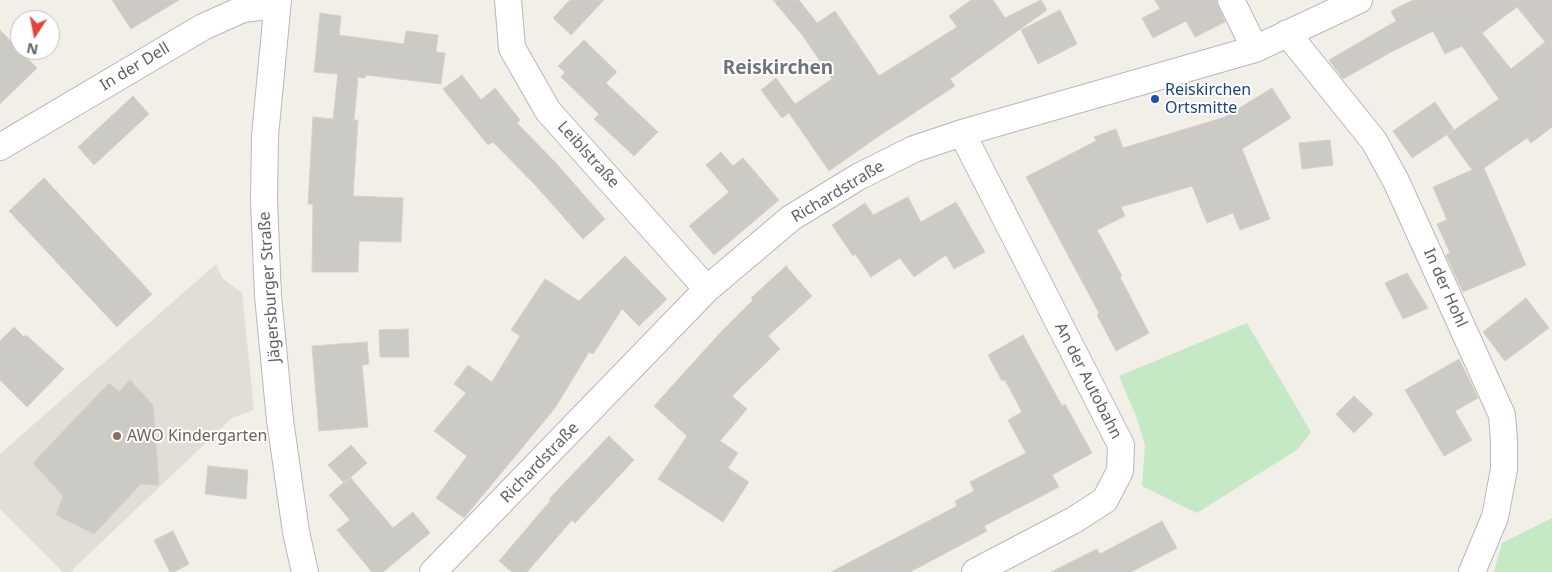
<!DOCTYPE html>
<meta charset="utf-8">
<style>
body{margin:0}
#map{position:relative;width:1552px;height:572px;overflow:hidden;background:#f1efe8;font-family:"Noto Sans",sans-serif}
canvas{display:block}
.north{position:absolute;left:10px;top:10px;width:50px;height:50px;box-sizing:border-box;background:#fff;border:1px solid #bfc1c3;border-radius:50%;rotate:191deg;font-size:14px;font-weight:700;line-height:20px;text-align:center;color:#5f6368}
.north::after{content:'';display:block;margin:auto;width:18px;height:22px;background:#ea4335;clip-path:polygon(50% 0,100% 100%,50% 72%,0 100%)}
</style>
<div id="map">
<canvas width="1552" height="572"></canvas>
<div class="north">N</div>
</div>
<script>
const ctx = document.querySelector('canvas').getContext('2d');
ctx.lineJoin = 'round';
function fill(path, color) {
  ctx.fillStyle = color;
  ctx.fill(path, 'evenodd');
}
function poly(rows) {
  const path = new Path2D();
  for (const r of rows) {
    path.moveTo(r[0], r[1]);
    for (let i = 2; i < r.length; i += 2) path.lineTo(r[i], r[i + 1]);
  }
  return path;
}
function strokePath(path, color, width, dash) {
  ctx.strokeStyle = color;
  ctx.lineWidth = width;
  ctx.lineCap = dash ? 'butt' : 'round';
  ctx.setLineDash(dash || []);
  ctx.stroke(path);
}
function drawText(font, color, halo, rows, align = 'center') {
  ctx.font = font + ' "Noto Sans",sans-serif';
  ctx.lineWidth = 4;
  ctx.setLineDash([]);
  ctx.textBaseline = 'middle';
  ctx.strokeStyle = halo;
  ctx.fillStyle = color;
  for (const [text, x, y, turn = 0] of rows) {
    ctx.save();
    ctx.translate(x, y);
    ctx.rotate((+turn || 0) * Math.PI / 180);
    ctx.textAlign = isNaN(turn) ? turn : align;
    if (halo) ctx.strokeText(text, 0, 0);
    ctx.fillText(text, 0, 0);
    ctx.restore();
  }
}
const education = poly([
 [216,264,222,278,242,293,254,410,232,418,70,572,63,572,0,509,0,454]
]);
const green = poly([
 [1247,323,1311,432,1298,449,1197,513,1142,486,1145,445,1136,416,1119,376],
 [1552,518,1552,572,1494,572,1502,543]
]);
const building = poly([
 [112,0,179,0,131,29,112,0],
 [570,0,604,0,571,35,553,18,570,0],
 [773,0,799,0,817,23,835,11,879,76,957,27,949,16,971,0,993,0,1005,18,1041,0,1047,10,950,79,955,86,879,136,829,171,789,113,782,118,761,90,776,78,795,104,832,79,803,36,773,0],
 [1155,0,1216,0,1225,22,1195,37,1186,21,1153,38,1142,18,1160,9,1155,0],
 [1413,0,1552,0,1552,127,1531,143,1527,138,1484,168,1526,265,1463,292,1446,255,1450,253,1437,224,1447,220,1433,187,1472,170,1447,135,1499,99,1462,46,1445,54,1433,31,1393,51,1343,79,1329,60,1396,21,1391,11,1413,0],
 [1517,7,1545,42,1511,69,1482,33,1517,7],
 [1060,10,1077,44,1038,64,1021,30,1060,10],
 [320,13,341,16,339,35,404,44,406,31,438,35,436,52,445,53,441,84,366,75,365,78,358,77,354,120,358,120,353,196,403,198,401,242,359,241,358,272,312,272,313,204,308,204,313,117,333,119,338,74,314,72,320,13],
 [0,30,37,68,0,104,0,30],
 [584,40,617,72,606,83,658,132,634,156,594,119,599,114,561,77,565,72,558,66,584,40],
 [462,75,481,100,495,88,520,120,517,123,555,162,605,219,583,239,537,187,493,142,488,145,443,89,462,75],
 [1272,88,1291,118,1242,149,1270,219,1240,230,1233,213,1207,223,1192,186,1121,207,1125,216,1097,230,1122,276,1120,277,1149,333,1116,351,1097,315,1099,313,1026,177,1096,141,1094,137,1116,129,1123,148,1225,117,1272,88],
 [133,96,149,114,94,165,78,147,133,96],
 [1435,102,1454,130,1412,158,1393,131,1435,102],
 [1330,140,1333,165,1302,169,1299,143,1330,140],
 [721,152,733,166,743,158,779,200,714,255,689,226,729,192,706,165,721,152],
 [44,178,152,294,117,327,9,211,44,178],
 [908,197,921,222,956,202,985,252,954,269,946,255,914,277,900,258,871,277,855,254,853,256,832,225,865,203,873,215,908,197],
 [625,256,667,299,639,326,622,309,593,354,589,352,555,408,464,518,436,498,467,456,434,431,466,393,454,384,468,365,492,382,520,336,511,330,545,279,579,301,625,256],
 [786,266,812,296,768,336,780,349,732,396,747,409,720,441,738,453,728,468,749,482,723,522,658,479,687,436,654,406,721,332,753,300,751,298,786,266],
 [1407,273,1428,308,1403,319,1385,283,1407,273],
 [1526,298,1549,328,1505,361,1483,332,1526,298],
 [14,327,24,337,26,335,64,369,27,407,0,380,0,341,14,327],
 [408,329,409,357,380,357,379,330,408,329],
 [1023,335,1062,406,1065,404,1092,453,1052,475,1059,487,984,526,987,531,910,572,831,572,957,506,955,501,974,491,970,482,1026,453,1008,420,1022,412,1005,380,1002,381,988,355,1023,335],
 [367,342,369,364,362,365,368,427,319,431,312,346,367,342],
 [1459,359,1478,398,1455,411,1472,440,1444,456,1405,390,1459,359],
 [130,380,153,405,159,485,141,484,94,534,56,515,63,496,33,463,109,383,119,392,130,380],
 [1354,396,1373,414,1354,433,1336,414,1354,396],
 [609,436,634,460,575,523,572,520,527,572,512,572,499,561,551,500,549,499,609,436],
 [351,445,367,463,344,483,328,465,351,445],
 [208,466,248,470,246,499,205,494,208,466],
 [350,477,393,528,413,512,430,533,383,572,372,572,337,530,350,520,329,495,350,477],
 [1162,521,1177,548,1131,572,1051,572,1097,549,1100,554,1162,521],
 [173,531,189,564,174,572,170,572,154,540,173,531]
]);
const minor = poly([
 [278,0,265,136,264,201,268,296,280,420,296,532,305,572],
 [508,0,512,48,548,111,707,289],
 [1231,0,1255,49],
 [1287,33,1374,141,1396,181,1502,415,1504,440,1504,469,1495,517,1472,572],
 [962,133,1121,445,1120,471,1105,500,1074,520,975,572],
 [0,147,203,27,243,9,277,5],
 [433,572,707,289,791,218,858,177,914,149,962,133,1255,49,1359,0]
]);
const markers = [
 [1155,99,5,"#1a4fb4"],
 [117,436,5,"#8d6e63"]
];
const streetNames = [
 ["In der Dell",135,67,-31],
 ["Leiblstraße",588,155,48],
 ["Richardstraße",838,192,-31],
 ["Jägersburger Straße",270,287,-94],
 ["In der Hohl",1445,288,66],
 ["An der Autobahn",1088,381,63],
 ["Richardstraße",540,463,-46]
];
const transitNames = [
 ["Reiskirchen",1165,90],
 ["Ortsmitte",1165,108]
];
const educationNames = [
 ["AWO Kindergarten",127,436]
];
const quarterNames = [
 ["Reiskirchen",778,69]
];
fill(education, '#e1ded6');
fill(green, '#c5e8c5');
fill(building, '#cccac5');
strokePath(building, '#d6d1c6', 1);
strokePath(minor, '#b5b8bc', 28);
strokePath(minor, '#fff', 26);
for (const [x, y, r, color] of markers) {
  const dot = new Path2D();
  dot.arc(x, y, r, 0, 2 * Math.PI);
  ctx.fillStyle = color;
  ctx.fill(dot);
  strokePath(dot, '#fff', 2);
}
drawText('16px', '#5f6368', '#fff', streetNames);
drawText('16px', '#164399', '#fff', transitNames, 'left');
drawText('16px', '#785e54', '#fff', educationNames, 'left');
drawText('bold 19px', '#70757a', '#fff', quarterNames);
</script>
